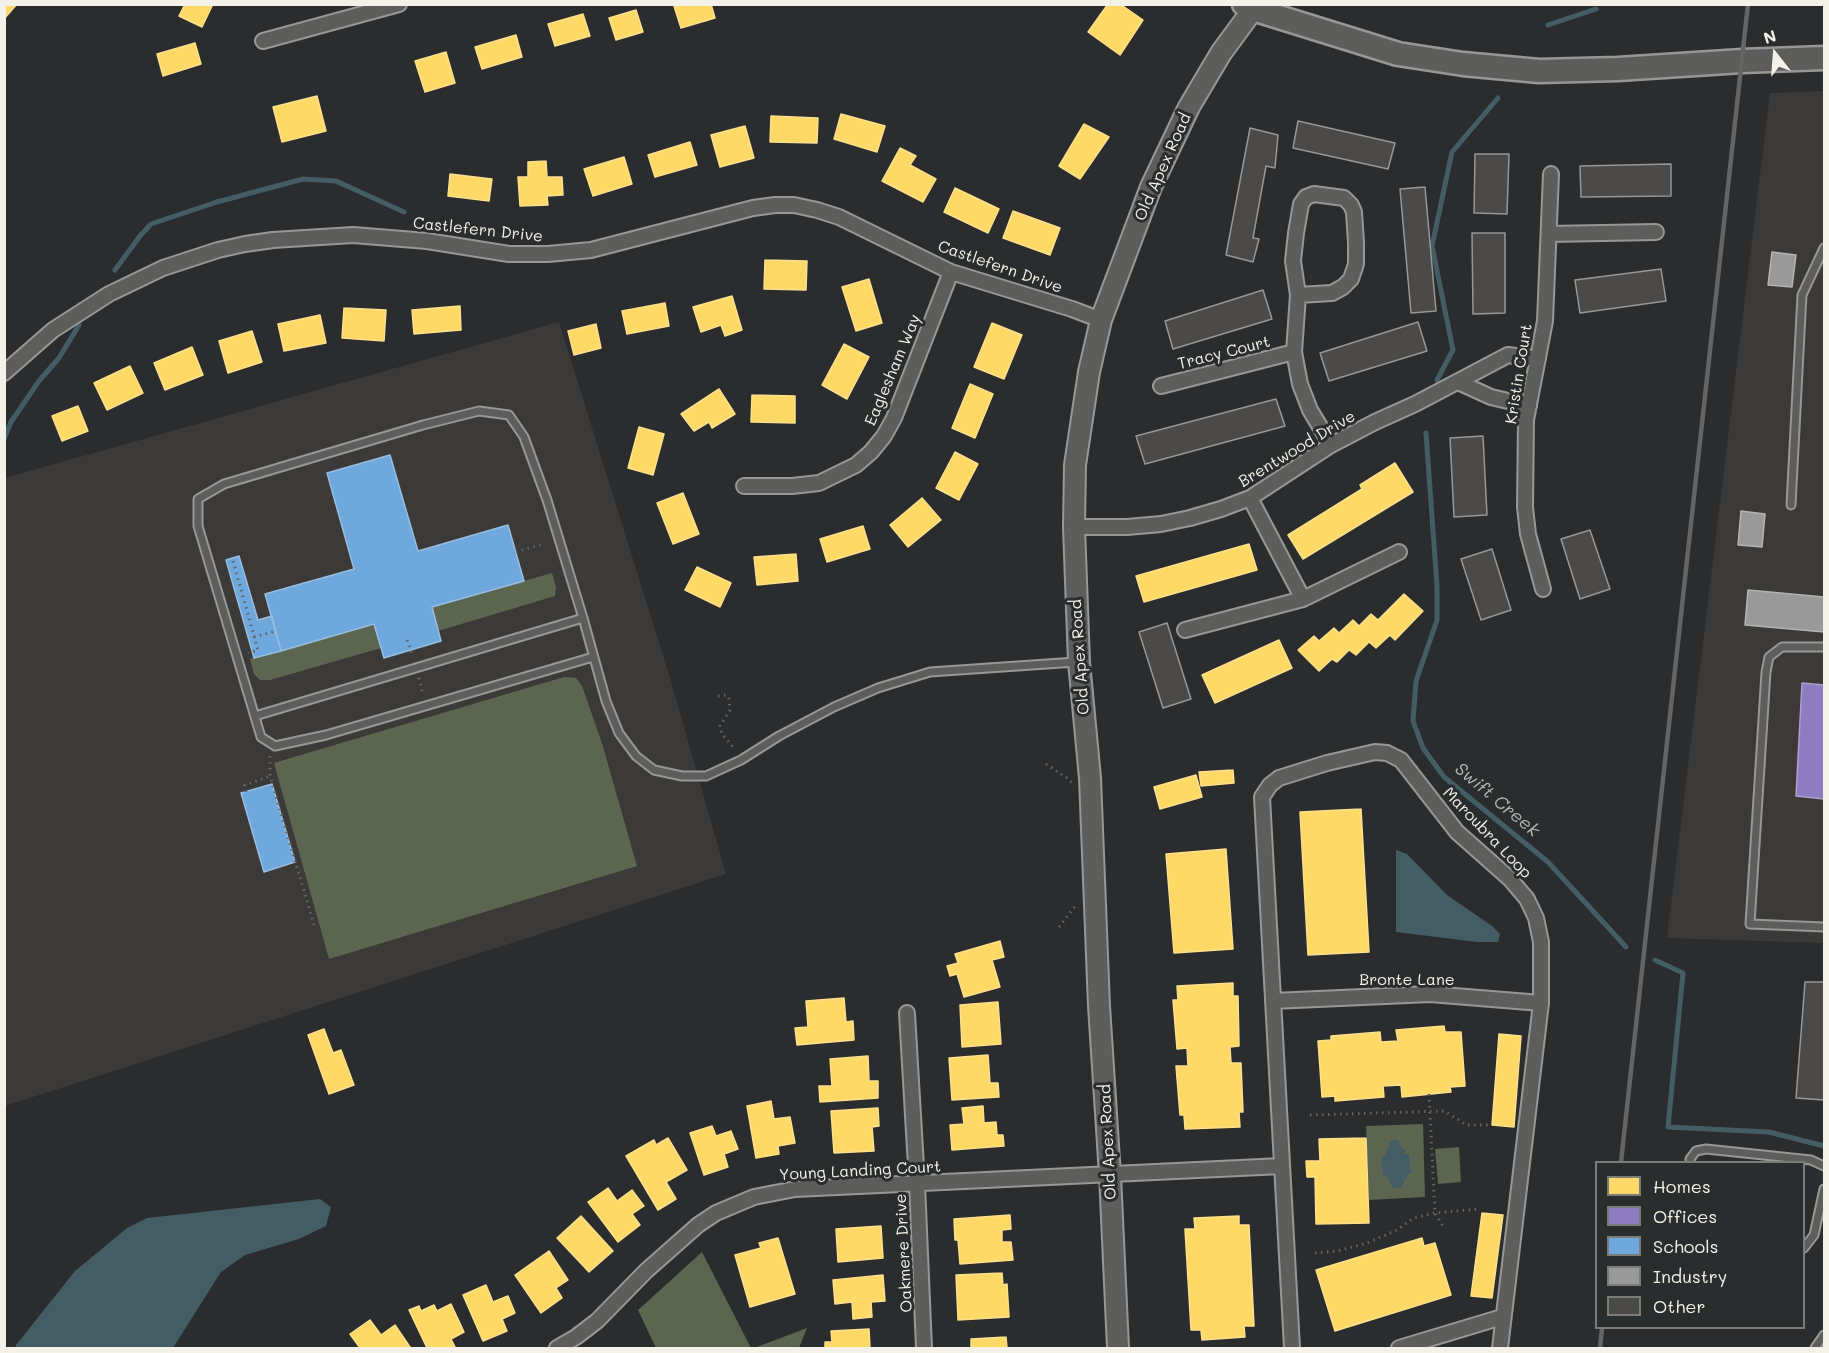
<!DOCTYPE html>
<style>
body{margin:0}
#map{position:relative;width:1829px;height:1353px;overflow:hidden;background:#2b2c2d;font-family:Mali,sans-serif}
canvas{display:block}
.frame{position:absolute;inset:0;border:6px solid #f4f1e8;pointer-events:none}
.legend{position:absolute;left:1595px;top:1161px;width:210px;height:168px;box-sizing:border-box;background:#2a2d2e;border:2px solid #7b7b78;margin:0;padding:8px 10px;list-style:none;font-size:18px;color:#f4f1e8}
.legend li{display:flex;align-items:center;gap:12px;height:30px}
.legend b{width:30px;border:2px solid #7b7b78}
.north{position:absolute;left:1745px;top:24px;width:60px;height:60px;-webkit-text-stroke:4px #2a2d2e;paint-order:stroke;rotate:343deg;font-size:16px;font-weight:700;line-height:24px;text-align:center;color:#f4f1e8}
.north::after{content:'';display:block;margin:auto;width:21px;height:27px;background:#f4f1e8;clip-path:polygon(50% 0,100% 100%,50% 72%,0 100%)}
</style>
<div id="map">
<canvas width="1829" height="1353"></canvas>
<div class="frame"></div>
<ul class="legend">
<li><b style="height:16px;background:#ffd966"></b>Homes</li>
<li><b style="height:16px;background:#8e7cc3"></b>Offices</li>
<li><b style="height:16px;background:#6fa8dc"></b>Schools</li>
<li><b style="height:16px;background:#999"></b>Industry</li>
<li><b style="height:16px;background:#4c4a48"></b>Other</li>
</ul>
<div class="north">N</div>
</div>
<script>
const ctx = document.querySelector('canvas').getContext('2d');
ctx.lineJoin = 'round';
function fill(path, color) {
  ctx.fillStyle = color;
  ctx.fill(path, 'evenodd');
}
function poly(rows) {
  const path = new Path2D();
  for (const r of rows) {
    path.moveTo(r[0], r[1]);
    for (let i = 2; i < r.length; i += 2) path.lineTo(r[i], r[i + 1]);
  }
  return path;
}
function strokePath(path, color, width, dash) {
  ctx.strokeStyle = color;
  ctx.lineWidth = width;
  ctx.lineCap = dash ? 'butt' : 'round';
  ctx.setLineDash(dash || []);
  ctx.stroke(path);
}
function drawText(font, color, halo, rows, align = 'center') {
  ctx.font = font + ' Mali,sans-serif';
  ctx.lineWidth = 6;
  ctx.setLineDash([]);
  ctx.textBaseline = 'middle';
  ctx.strokeStyle = halo;
  ctx.fillStyle = color;
  for (const [text, x, y, turn = 0] of rows) {
    ctx.save();
    ctx.translate(x, y);
    ctx.rotate((+turn || 0) * Math.PI / 180);
    ctx.textAlign = isNaN(turn) ? turn : align;
    if (halo) ctx.strokeText(text, 0, 0);
    ctx.fillText(text, 0, 0);
    ctx.restore();
  }
}
const built = poly([
 [1824,91,1824,943,1667,938,1770,93],
 [559,322,671,681,726,874,5,1106,5,478]
]);
const green = poly([
 [552,573,556,587,555,596,438,631,432,607],
 [374,624,381,648,270,680,260,680,254,674,250,659],
 [564,677,576,678,582,686,588,703,602,743,637,866,329,959,274,763],
 [1423,1124,1425,1197,1369,1200,1366,1126],
 [1459,1147,1461,1182,1438,1184,1435,1149],
 [702,1252,751,1348,656,1348,638,1310],
 [807,1328,799,1348,754,1348]
]);
const water = poly([
 [1396,850,1407,854,1447,895,1492,926,1500,934,1498,942,1477,942,1396,932],
 [1393,1140,1398,1140,1402,1149,1405,1149,1405,1154,1409,1154,1411,1174,1407,1174,1407,1179,1404,1179,1404,1183,1401,1188,1397,1188,1392,1187,1387,1175,1383,1175,1381,1156,1386,1156,1386,1150,1388,1150,1389,1143],
 [320,1199,331,1207,326,1226,299,1239,245,1255,221,1272,173,1348,15,1348,16,1345,75,1271,127,1228,147,1218]
]);
const homes = poly([
 [4,4,17,4,4,19,4,4],
 [185,4,213,4,202,27,179,16,185,4],
 [678,4,711,4,715,18,681,28,674,6,678,4],
 [1108,4,1120,4,1143,20,1120,55,1088,32,1108,4],
 [636,10,643,32,616,40,609,18,636,10],
 [583,14,590,36,555,46,548,24,583,14],
 [516,35,522,57,482,69,475,47,516,35],
 [195,43,201,64,163,76,157,54,195,43],
 [446,52,455,83,425,92,415,61,446,52],
 [317,96,326,131,282,142,273,107,317,96],
 [841,114,885,126,877,152,834,139,841,114],
 [771,116,818,118,817,143,770,142,771,116],
 [1084,124,1109,137,1080,179,1059,166,1084,124],
 [745,126,754,158,720,167,711,135,745,126],
 [690,142,697,165,655,177,648,155,690,142],
 [900,148,916,156,910,165,936,179,923,202,882,181,900,148],
 [624,157,632,184,593,196,584,169,624,157],
 [546,161,547,177,562,177,563,195,547,196,548,205,520,206,518,177,528,177,528,162,546,161],
 [450,174,492,179,489,201,448,196,450,174],
 [955,188,999,209,988,233,944,212,955,188],
 [1013,211,1060,228,1050,255,1003,238,1013,211],
 [765,260,807,261,806,290,764,289,765,260],
 [869,279,882,323,856,331,842,287,869,279],
 [732,296,742,330,725,336,721,325,701,332,693,307,732,296],
 [665,303,669,326,627,334,622,311,665,303],
 [460,306,461,330,414,334,412,310,460,306],
 [344,308,386,310,384,341,342,338,344,308],
 [320,315,326,343,284,351,278,324,320,315],
 [992,323,1022,335,1004,379,974,367,992,323],
 [596,324,601,348,574,355,568,331,596,324],
 [252,331,262,362,228,373,219,341,252,331],
 [844,344,869,357,847,399,822,385,844,344],
 [192,347,203,375,165,390,154,363,192,347],
 [130,366,143,393,107,410,94,383,130,366],
 [970,384,993,394,975,438,952,428,970,384],
 [719,389,735,414,712,428,709,422,694,431,681,414,719,389],
 [752,395,795,396,795,423,751,422,752,395],
 [78,406,88,431,62,441,52,416,78,406],
 [639,427,664,434,653,475,628,468,639,427],
 [955,452,978,464,959,500,936,488,955,452],
 [1395,463,1413,492,1303,559,1288,535,1362,489,1360,485,1395,463],
 [683,493,699,534,673,544,657,503,683,493],
 [922,498,941,520,908,547,890,525,922,498],
 [863,526,870,549,827,562,820,539,863,526],
 [1249,544,1257,570,1144,602,1136,576,1249,544],
 [796,554,798,581,757,585,754,557,796,554],
 [697,567,731,583,720,607,685,590,697,567],
 [1404,594,1423,611,1395,640,1390,635,1376,648,1369,642,1356,655,1349,650,1337,662,1332,659,1319,671,1298,650,1314,636,1319,641,1334,628,1339,633,1353,620,1359,626,1371,614,1378,620,1404,594],
 [1279,640,1292,668,1215,703,1202,675,1279,640],
 [1233,770,1234,783,1201,786,1199,772,1233,770],
 [1196,775,1202,797,1160,809,1154,787,1196,775],
 [1361,809,1369,952,1308,955,1300,812,1361,809],
 [1226,849,1233,949,1174,953,1166,854,1226,849],
 [1000,941,1004,957,992,960,1000,987,964,997,957,974,950,976,947,966,958,963,955,954,1000,941],
 [1233,983,1233,996,1238,996,1239,1046,1230,1047,1231,1063,1241,1063,1243,1112,1239,1112,1240,1127,1185,1129,1184,1115,1180,1115,1176,1066,1188,1066,1187,1048,1177,1049,1173,1000,1178,1000,1177,986,1233,983],
 [844,998,846,1022,853,1021,854,1040,797,1045,795,1028,808,1027,806,1001,844,998],
 [998,1002,1001,1044,962,1047,960,1005,998,1002],
 [1444,1026,1445,1032,1461,1032,1465,1086,1450,1087,1451,1092,1402,1097,1401,1085,1383,1086,1384,1097,1335,1101,1335,1096,1322,1097,1318,1041,1331,1040,1331,1036,1380,1032,1381,1042,1398,1041,1396,1030,1444,1026],
 [324,1029,333,1053,341,1050,354,1085,329,1094,308,1035,324,1029],
 [1499,1034,1521,1036,1514,1127,1492,1125,1499,1034],
 [988,1055,990,1083,998,1083,999,1097,952,1100,949,1058,988,1055],
 [868,1056,869,1081,878,1081,878,1098,820,1102,819,1086,832,1086,830,1059,868,1056],
 [771,1101,774,1119,790,1117,795,1143,778,1146,779,1154,756,1158,747,1106,771,1101],
 [983,1106,984,1123,996,1122,997,1135,1003,1135,1004,1146,952,1150,950,1125,964,1124,962,1108,983,1106],
 [878,1108,879,1126,872,1127,874,1151,834,1153,831,1111,878,1108],
 [712,1126,716,1136,731,1131,738,1149,724,1154,728,1167,704,1175,690,1133,712,1126],
 [668,1138,687,1170,666,1182,676,1199,658,1210,626,1156,654,1140,656,1145,668,1138],
 [1366,1138,1369,1223,1316,1224,1315,1177,1307,1177,1306,1161,1320,1161,1319,1139,1366,1138],
 [608,1188,617,1201,632,1190,644,1206,632,1214,640,1225,618,1242,588,1202,608,1188],
 [1482,1213,1503,1215,1492,1298,1471,1296,1482,1213],
 [1010,1215,1011,1229,1002,1230,1002,1242,1011,1242,1013,1260,960,1264,958,1240,955,1240,954,1219,1010,1215],
 [581,1216,613,1251,589,1272,557,1238,581,1216],
 [1239,1216,1239,1225,1249,1225,1254,1326,1244,1326,1245,1337,1202,1340,1201,1330,1191,1330,1185,1229,1195,1229,1194,1218,1239,1216],
 [881,1226,883,1258,838,1262,836,1229,881,1226],
 [778,1238,795,1294,750,1307,735,1255,761,1248,759,1243,778,1238],
 [1422,1238,1424,1246,1435,1243,1451,1295,1335,1331,1316,1270,1422,1238],
 [549,1251,568,1280,556,1288,562,1298,541,1313,515,1275,549,1251],
 [1002,1273,1003,1285,1007,1284,1009,1317,958,1320,956,1275,1002,1273],
 [883,1275,885,1301,871,1302,872,1317,853,1319,852,1302,835,1304,833,1280,883,1275],
 [486,1285,493,1302,508,1296,515,1313,502,1319,507,1331,483,1341,463,1295,486,1285],
 [451,1304,464,1332,451,1339,455,1347,452,1348,427,1348,409,1310,419,1306,421,1311,434,1305,437,1311,451,1304],
 [370,1320,381,1335,395,1325,410,1347,408,1348,360,1348,350,1334,370,1320],
 [869,1329,870,1348,825,1348,825,1342,832,1342,831,1331,869,1329],
 [1006,1337,1007,1348,971,1348,971,1339,1006,1337]
]);
const offices = poly([
 [1802,683,1824,685,1824,799,1796,796,1802,683]
]);
const schools = poly([
 [390,455,418,551,508,525,524,581,432,607,441,641,384,658,374,624,281,651,265,594,354,569,327,473,390,455],
 [239,556,258,620,272,616,281,651,254,658,226,560,239,556],
 [272,784,295,862,264,872,241,793,272,784]
]);
const industry = poly([
 [1772,252,1796,255,1792,287,1768,285,1772,252],
 [1741,511,1765,514,1762,547,1738,545,1741,511],
 [1748,590,1824,597,1824,632,1745,625,1748,590]
]);
const stream = poly([
 [1548,25,1596,9],
 [115,270,140,236,151,224,217,202,303,179,336,181,404,212],
 [1437,380,1453,350,1432,246,1452,152,1498,98],
 [1426,433,1437,586,1437,620,1416,681,1413,721,1423,748,1444,777,1548,862,1626,947],
 [4,439,11,422,39,381,59,358,79,325],
 [1655,960,1683,973,1668,1127,1769,1132,1824,1146]
]);
const building = poly([
 [1298,121,1395,143,1388,169,1293,148,1298,121],
 [1250,128,1278,135,1275,168,1266,166,1253,238,1259,239,1253,262,1226,255,1250,128],
 [1475,154,1509,154,1507,214,1474,213,1475,154],
 [1671,164,1671,196,1581,197,1580,166,1671,164],
 [1425,187,1436,311,1411,313,1400,189,1425,187],
 [1472,233,1505,233,1505,313,1473,314,1472,233],
 [1661,269,1666,301,1580,313,1575,280,1661,269],
 [1263,290,1272,319,1173,349,1165,321,1263,290],
 [1418,322,1427,351,1329,381,1320,353,1418,322],
 [1276,399,1285,426,1145,464,1136,436,1276,399],
 [1483,436,1487,515,1454,517,1450,438,1483,436],
 [1590,530,1610,589,1580,599,1561,539,1590,530],
 [1492,549,1511,610,1481,620,1461,559,1492,549],
 [1167,623,1191,699,1163,708,1139,632,1167,623],
 [1805,982,1824,982,1824,1100,1796,1098,1805,982]
]);
const path = poly([
 [516,552,543,544],
 [233,561,258,650,248,653],
 [254,637,276,631],
 [407,640,413,656],
 [419,678,423,695],
 [718,696,726,695,729,699,730,710,720,726,722,734,734,748],
 [270,756,270,776,314,925],
 [1046,764,1067,778,1072,783],
 [246,792,245,785,270,776],
 [1059,927,1076,905],
 [1429,1094,1435,1213,1444,1228],
 [1310,1115,1444,1111,1467,1125,1488,1125],
 [1315,1253,1338,1251,1367,1243,1395,1231,1414,1218,1435,1213,1479,1209]
]);
const service = poly([
 [1791,505,1802,295,1824,248],
 [1824,647,1782,647,1769,657,1766,672,1750,924,1824,927],
 [593,657,326,735,275,746,261,737,198,526,198,499,224,484,423,425,479,411,509,415,524,437,547,500,583,618,606,701,619,733,636,756,654,770,682,776,706,776,741,760,779,736,834,707,878,688,930,672,1076,662],
 [255,716,583,618],
 [1690,1162,1690,1159,1696,1151,1706,1149,1811,1160,1824,1166],
 [1804,1248,1814,1235,1824,1189],
 [1815,1348,1824,1335]
]);
const minor = poly([
 [263,41,399,4],
 [1549,234,1656,232],
 [1298,295,1332,293,1343,287,1351,279,1356,264,1356,243,1354,212,1351,205,1344,198,1314,194,1306,197,1301,204,1296,233,1293,261,1298,295,1294,352,1300,384,1310,410,1331,445],
 [4,373,53,330,109,294,163,268,218,250,245,244,273,240,353,235,427,241,509,254,548,254,591,250,753,208,775,205,794,205,817,210,839,217,951,272,1072,309,1101,320],
 [1458,382,1491,397,1529,406],
 [1161,386,1294,352],
 [744,486,792,486,819,483,856,465,871,452,884,436,894,418,951,272],
 [1250,498,1303,599],
 [1074,527,1127,527,1161,524,1190,518,1221,509,1250,498,1331,445,1375,422,1415,404,1508,355,1538,359],
 [1543,589,1528,534,1525,507,1526,420,1545,321,1551,174],
 [1185,630,1303,599,1399,552],
 [1273,1001,1430,994,1541,1003],
 [907,1013,917,1184,924,1348],
 [557,1348,576,1337,597,1321,646,1271,698,1225,716,1213,754,1197,795,1189,1282,1166],
 [1292,1348,1262,797,1270,785,1279,778,1327,763,1375,752,1387,753,1401,760,1457,832,1510,879,1527,899,1536,918,1541,942,1541,1003,1500,1348],
 [1399,1348,1502,1317]
]);
const secondary = poly([
 [1118,1348,1110,1175,1099,1006,1090,778,1079,662,1074,527,1075,465,1089,372,1101,320,1151,187,1189,107,1221,53,1257,4]
]);
const primary = poly([
 [1244,4,1253,9,1398,54,1463,64,1539,71,1618,69,1742,61,1824,58]
]);
const rail = poly([
 [1621,1162,1748,4],
 [1600,1348,1602,1328]
]);
const streetNames = [
 ["Old Apex Road",1163,167,-66],
 ["Castlefern Drive",478,230,6],
 ["Castlefern Drive",1000,267,19],
 ["Tracy Court",1224,353,-14],
 ["Eaglesham Way",893,370,-67],
 ["Kristin Court",1519,374,-81],
 ["Brentwood Drive",1297,449,-31],
 ["Old Apex Road",1080,657,-94],
 ["Maroubra Loop",1487,833,46],
 ["Bronte Lane",1407,980],
 ["Old Apex Road",1108,1142,-93],
 ["Young Landing Court",860,1171,-3],
 ["Oakmere Drive",904,1253,-93]
];
const waterNames = [
 ["Swift Creek",1497,800,40]
];
fill(built, '#3c3a38');
fill(green, '#5c6550');
fill(water, '#445d65');
fill(homes, '#ffd966');
strokePath(homes, '#fce08d', 1.5);
fill(offices, '#8e7cc3');
strokePath(offices, '#ad9fce', 1.5);
fill(schools, '#6fa8dc');
strokePath(schools, '#97bee0', 1.5);
fill(industry, '#999');
strokePath(industry, '#b4b3b1', 1.5);
strokePath(stream, '#445d65', 5);
fill(building, '#4c4a48');
strokePath(building, '#979796', 1.5);
strokePath(service, '#979796', 11);
strokePath(minor, '#979796', 18);
strokePath(secondary, '#979796', 24);
strokePath(primary, '#979796', 27);
strokePath(path, '#646464', 3, [1.5, 4.5]);
strokePath(service, '#5d5d5c', 7);
strokePath(minor, '#5d5d5c', 14);
strokePath(secondary, '#5d5d5c', 20);
strokePath(primary, '#5d5d5c', 22);
strokePath(rail, '#646464', 4.5);
drawText('16px', '#f4f1e8', '#2a2d2e', streetNames);
drawText('italic 18px', '#afb8b6', '#2a2d2e', waterNames);
</script>
